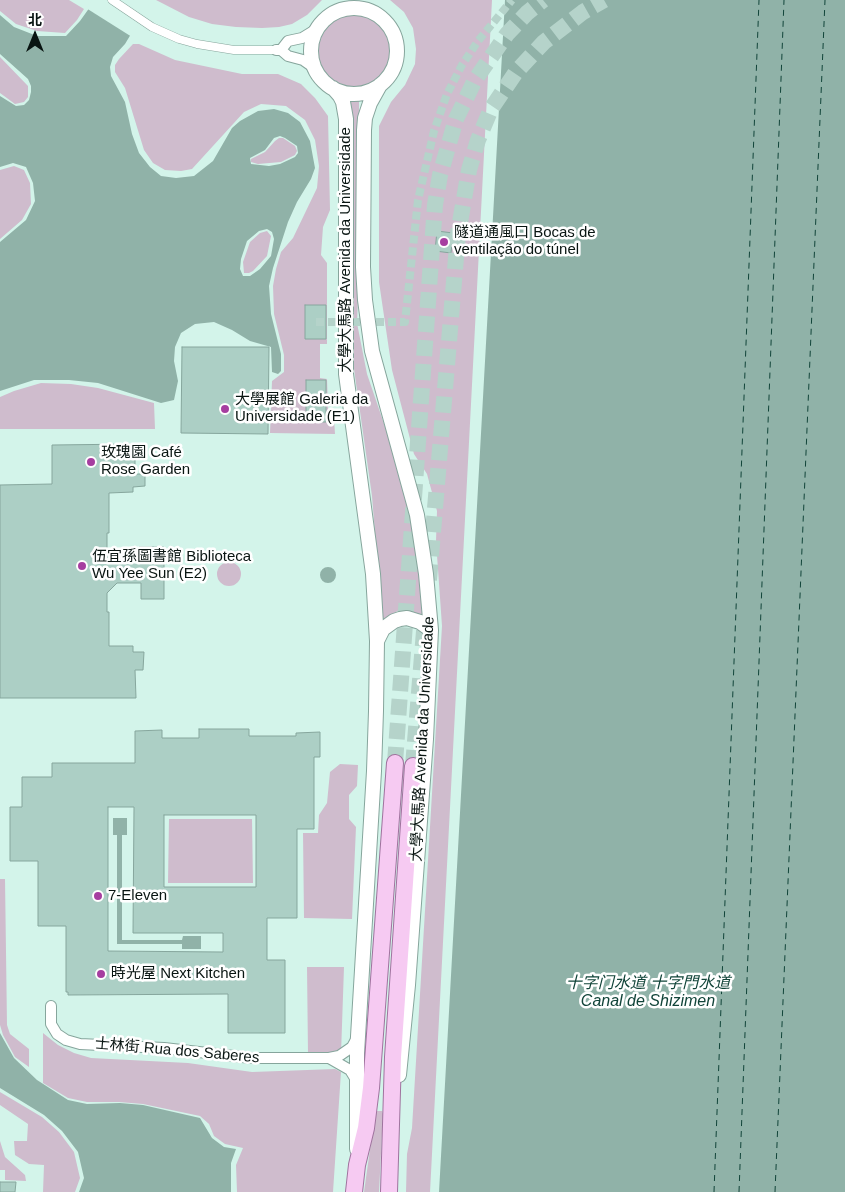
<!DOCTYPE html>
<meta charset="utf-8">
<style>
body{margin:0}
#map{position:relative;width:845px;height:1192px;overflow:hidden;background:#d3f4ea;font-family:Arial,"Noto Sans SC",sans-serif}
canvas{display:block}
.north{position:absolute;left:10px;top:10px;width:50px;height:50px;-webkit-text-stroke:4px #fff;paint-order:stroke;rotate:0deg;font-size:14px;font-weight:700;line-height:20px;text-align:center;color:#091512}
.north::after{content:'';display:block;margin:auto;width:18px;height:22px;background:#091512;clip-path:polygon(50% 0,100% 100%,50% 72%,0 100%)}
</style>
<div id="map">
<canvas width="845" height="1192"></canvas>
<div class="north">北</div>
</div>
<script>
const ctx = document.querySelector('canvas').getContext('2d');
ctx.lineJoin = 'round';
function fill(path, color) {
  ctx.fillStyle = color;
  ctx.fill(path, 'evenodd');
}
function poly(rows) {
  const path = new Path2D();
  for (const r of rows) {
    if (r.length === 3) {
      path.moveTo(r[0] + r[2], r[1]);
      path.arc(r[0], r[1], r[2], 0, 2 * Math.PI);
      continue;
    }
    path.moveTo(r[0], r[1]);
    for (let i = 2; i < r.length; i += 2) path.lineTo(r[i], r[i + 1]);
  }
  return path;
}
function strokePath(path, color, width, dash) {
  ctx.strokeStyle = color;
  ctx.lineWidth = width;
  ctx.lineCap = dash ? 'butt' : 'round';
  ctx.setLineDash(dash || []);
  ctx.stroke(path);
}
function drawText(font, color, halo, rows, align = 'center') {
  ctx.font = font + ' Arial,"Noto Sans SC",sans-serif';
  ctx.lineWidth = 5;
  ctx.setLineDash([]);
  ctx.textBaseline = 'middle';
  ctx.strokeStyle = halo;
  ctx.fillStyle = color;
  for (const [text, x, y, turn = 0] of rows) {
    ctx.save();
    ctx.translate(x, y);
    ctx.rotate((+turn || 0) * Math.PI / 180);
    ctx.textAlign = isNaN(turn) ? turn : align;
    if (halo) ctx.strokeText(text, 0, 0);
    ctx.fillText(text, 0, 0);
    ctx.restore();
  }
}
const green = poly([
 [0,0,69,0,84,9,77,20,65,33,37,31,16,24,0,11],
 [156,0,322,0,307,15,292,24,279,27,262,28,236,27,212,24,189,17],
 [390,0,492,0,430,1192,406,1192,407,1154,412,1128,442,626,436,541,437,511,427,474,414,454,392,370,379,282,379,126,391,102,405,85,415,64,416,49,413,28,404,12],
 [354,51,36],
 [133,44,139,44,175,60,242,74,278,74,301,84,315,98,328,116,330,210,323,227,321,255,327,263,327,344,320,344,320,378,327,379,328,408,334,419,335,434,270,433,272,381,284,372,284,355,274,314,273,286,276,269,281,252,293,238,317,188,319,166,315,140,305,120,286,106,261,104,244,112,192,169,181,171,165,170,153,163,144,150,125,88,115,72,115,65,119,59],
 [0,57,28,86,28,97,24,102,15,104,0,93],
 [349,97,359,97,359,273,357,323,367,374,407,491,414,527,422,594,422,615,401,609,382,620,372,496,354,369],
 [279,138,283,138,295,146,297,151,295,155,281,162,258,164,251,162,251,159,265,152,275,141],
 [14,166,24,170,30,183,31,204,22,220,0,239,0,170],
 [267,231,271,236,267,256,253,271,249,273,244,273,243,262,250,242,260,233],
 [41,383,71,384,98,388,154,403,155,429,0,429,0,397,14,391],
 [229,574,12],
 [340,764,358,765,357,786,349,795,349,819,356,827,352,919,304,918,303,833,318,833,319,815,327,803,330,772],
 [169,819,252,819,253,883,168,883],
 [0,879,5,879,7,1025,10,1034,29,1049,29,1067,15,1057,3,1035,0,1025],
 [307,967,344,967,341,1054,308,1054],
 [43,1033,58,1045,74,1053,91,1058,188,1063,252,1072,335,1069,341,1072,333,1192,237,1192,236,1165,243,1148,225,1144,214,1136,209,1124,200,1116,143,1104,119,1102,87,1102,68,1098,43,1083],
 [0,1092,42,1117,59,1132,74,1152,80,1178,75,1192,43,1192,44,1165,29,1164,15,1155,14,1141,27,1141,28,1124,0,1105],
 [377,1111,382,1111,383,1114,379,1192,364,1192,375,1114],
 [0,1141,5,1157,25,1175,26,1181,5,1180,5,1170,0,1170]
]);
const water = poly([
 [95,0,137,24,125,44,113,57,110,67,111,76,125,102,132,134,139,153,150,167,161,176,176,178,194,176,213,161,232,128,240,121,258,111,274,109,288,113,300,122,310,141,315,168,311,179,297,202,288,222,273,268,269,286,271,314,281,354,281,371,278,374,272,372,271,347,250,341,232,330,214,322,195,324,181,333,175,347,174,361,178,381,174,400,161,403,98,383,69,380,34,380,0,391,0,242,26,220,35,201,33,183,26,167,13,163,0,167,0,96,16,106,24,105,29,100,31,92,31,86,28,79,0,54,0,15,14,27,37,36,66,36,80,21],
 [280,136,285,138,297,146,298,153,295,157,280,164,269,166,251,164,250,158,265,150,274,138],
 [267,229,272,232,274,239,271,256,260,269,250,276,243,276,240,269,241,259,247,241,259,231],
 [505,0,845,0,845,1192,439,1192],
 [328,575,8],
 [113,818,127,818,127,835,122,835,122,940,182,940,183,936,201,936,201,949,182,949,182,944,117,944,117,835,113,835],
 [0,1033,14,1058,37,1080,68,1100,87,1104,120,1103,143,1105,200,1118,212,1138,224,1147,236,1149,231,1163,231,1192,79,1192,84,1178,78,1152,62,1131,44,1115,0,1088]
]);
const pier = poly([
 [92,0,151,0,132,37,86,8]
]);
const ferry = poly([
 [714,1192,759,0],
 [739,1192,784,0],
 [775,1192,825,0]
]);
const building = poly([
 [437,231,453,233,451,253,435,251,437,231],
 [305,305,326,305,326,339,305,339,305,305],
 [182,347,269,347,268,434,181,433,182,347],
 [306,380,326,380,326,422,306,422,306,380],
 [135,444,135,474,145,474,145,486,133,487,133,492,109,493,109,533,107,533,107,549,115,561,139,561,139,547,164,547,164,599,141,599,141,583,117,583,107,593,107,612,109,612,109,646,133,646,133,652,144,652,143,670,135,670,136,698,0,698,0,485,52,484,52,445,135,444],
 [199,729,249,729,249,736,296,736,296,733,320,732,320,757,314,757,314,829,297,829,297,918,267,918,267,960,285,960,285,1033,228,1033,228,994,68,995,68,992,66,992,66,926,38,926,38,861,10,861,10,807,22,807,22,777,52,777,52,763,135,763,135,731,162,730,162,738,199,738,199,729],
 [108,807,134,807,133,933,223,933,223,952,108,951,108,807],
 [164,815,256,815,256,887,164,887,164,815],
 [0,1182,16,1182,15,1192,0,1192,0,1182]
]);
const pedestrianTunnel = poly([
 [316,322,405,322,418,200,434,131,447,94,462,65,478,41,512,0]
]);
const primaryTunnel = poly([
 [429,580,458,234,469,170,478,140,491,109,516,72,544,42,583,12,604,0],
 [395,763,435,205,440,175,456,119,475,80,507,34,527,13,543,0],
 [413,766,425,619]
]);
const pedestrian = poly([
 [112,0,152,27,179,39,197,44,234,50,276,50]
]);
const minor = poly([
 [276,50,281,50,288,56,303,60,313,67],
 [281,50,288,41,302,38,315,30],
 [51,1006,51,1024,57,1034,66,1040,80,1044,164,1048,251,1058,329,1058,339,1056,352,1047,357,1038],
 [329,1058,350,1070,356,1080]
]);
const secondary = poly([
 [354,51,43],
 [380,85,370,103,365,118,364,130,363,267,365,300,372,351,417,515,426,574,431,630,426,739,408,985,399,1075],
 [333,88,340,96,343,102,346,119,346,374,373,574,377,641,376,711,374,771,357,1053,357,1149],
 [377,641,383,629,394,621,400,619,407,618,420,622,431,630]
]);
const primary = poly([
 [354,1192,357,1165,366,1128,371,1088,395,763],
 [389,1192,393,1057,413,766]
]);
const markers = [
 [444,242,5,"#a63ea0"],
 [225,409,5,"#a63ea0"],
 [91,462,5,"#a63ea0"],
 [82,566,5,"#a63ea0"],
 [98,896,5,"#a63ea0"],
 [101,974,5,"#a63ea0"]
];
const poiNames = [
 ["隧道通風口 Bocas de",454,233],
 ["ventilação do túnel",454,250],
 ["大學展館 Galeria da",235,400],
 ["Universidade (E1)",235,417],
 ["玫瑰園 Café",101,453],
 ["Rose Garden",101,470],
 ["伍宜孫圖書館 Biblioteca",92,557],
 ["Wu Yee Sun (E2)",92,574],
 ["7-Eleven",108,896],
 ["時光屋 Next Kitchen",111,974]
];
const streetNames = [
 ["大學大馬路 Avenida da Universidade",346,250,-90],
 ["大學大馬路 Avenida da Universidade",423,739,-87],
 ["士林街 Rua dos Saberes",177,1051,5]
];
const waterNames = [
 ["十字门水道 十字門水道",648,984],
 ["Canal de Shizimen",648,1002]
];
fill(green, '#cfbccd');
fill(water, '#90b2a8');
fill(pier, '#d3f4ea');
strokePath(ferry, '#114439', 1, [6, 5]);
fill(building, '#accfc5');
strokePath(building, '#86a69d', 1);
strokePath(pedestrianTunnel, '#b5d3ca', 8, [8, 4]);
strokePath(primaryTunnel, '#b5d3ca', 16, [16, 8]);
strokePath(pedestrian, '#86a59c', 9);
strokePath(minor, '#86a59c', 12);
strokePath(secondary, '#86a59c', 16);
strokePath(primary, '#9f739e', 18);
strokePath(pedestrian, '#fff', 8);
strokePath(minor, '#fff', 10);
strokePath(secondary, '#fff', 14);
strokePath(primary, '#f6caf2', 16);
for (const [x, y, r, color] of markers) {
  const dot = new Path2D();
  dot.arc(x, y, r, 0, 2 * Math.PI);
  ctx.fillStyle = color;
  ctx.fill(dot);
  strokePath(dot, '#fff', 2);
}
drawText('15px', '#091512', '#fff', poiNames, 'left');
drawText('15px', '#091512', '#fff', streetNames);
drawText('italic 16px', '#114439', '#fff', waterNames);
</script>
